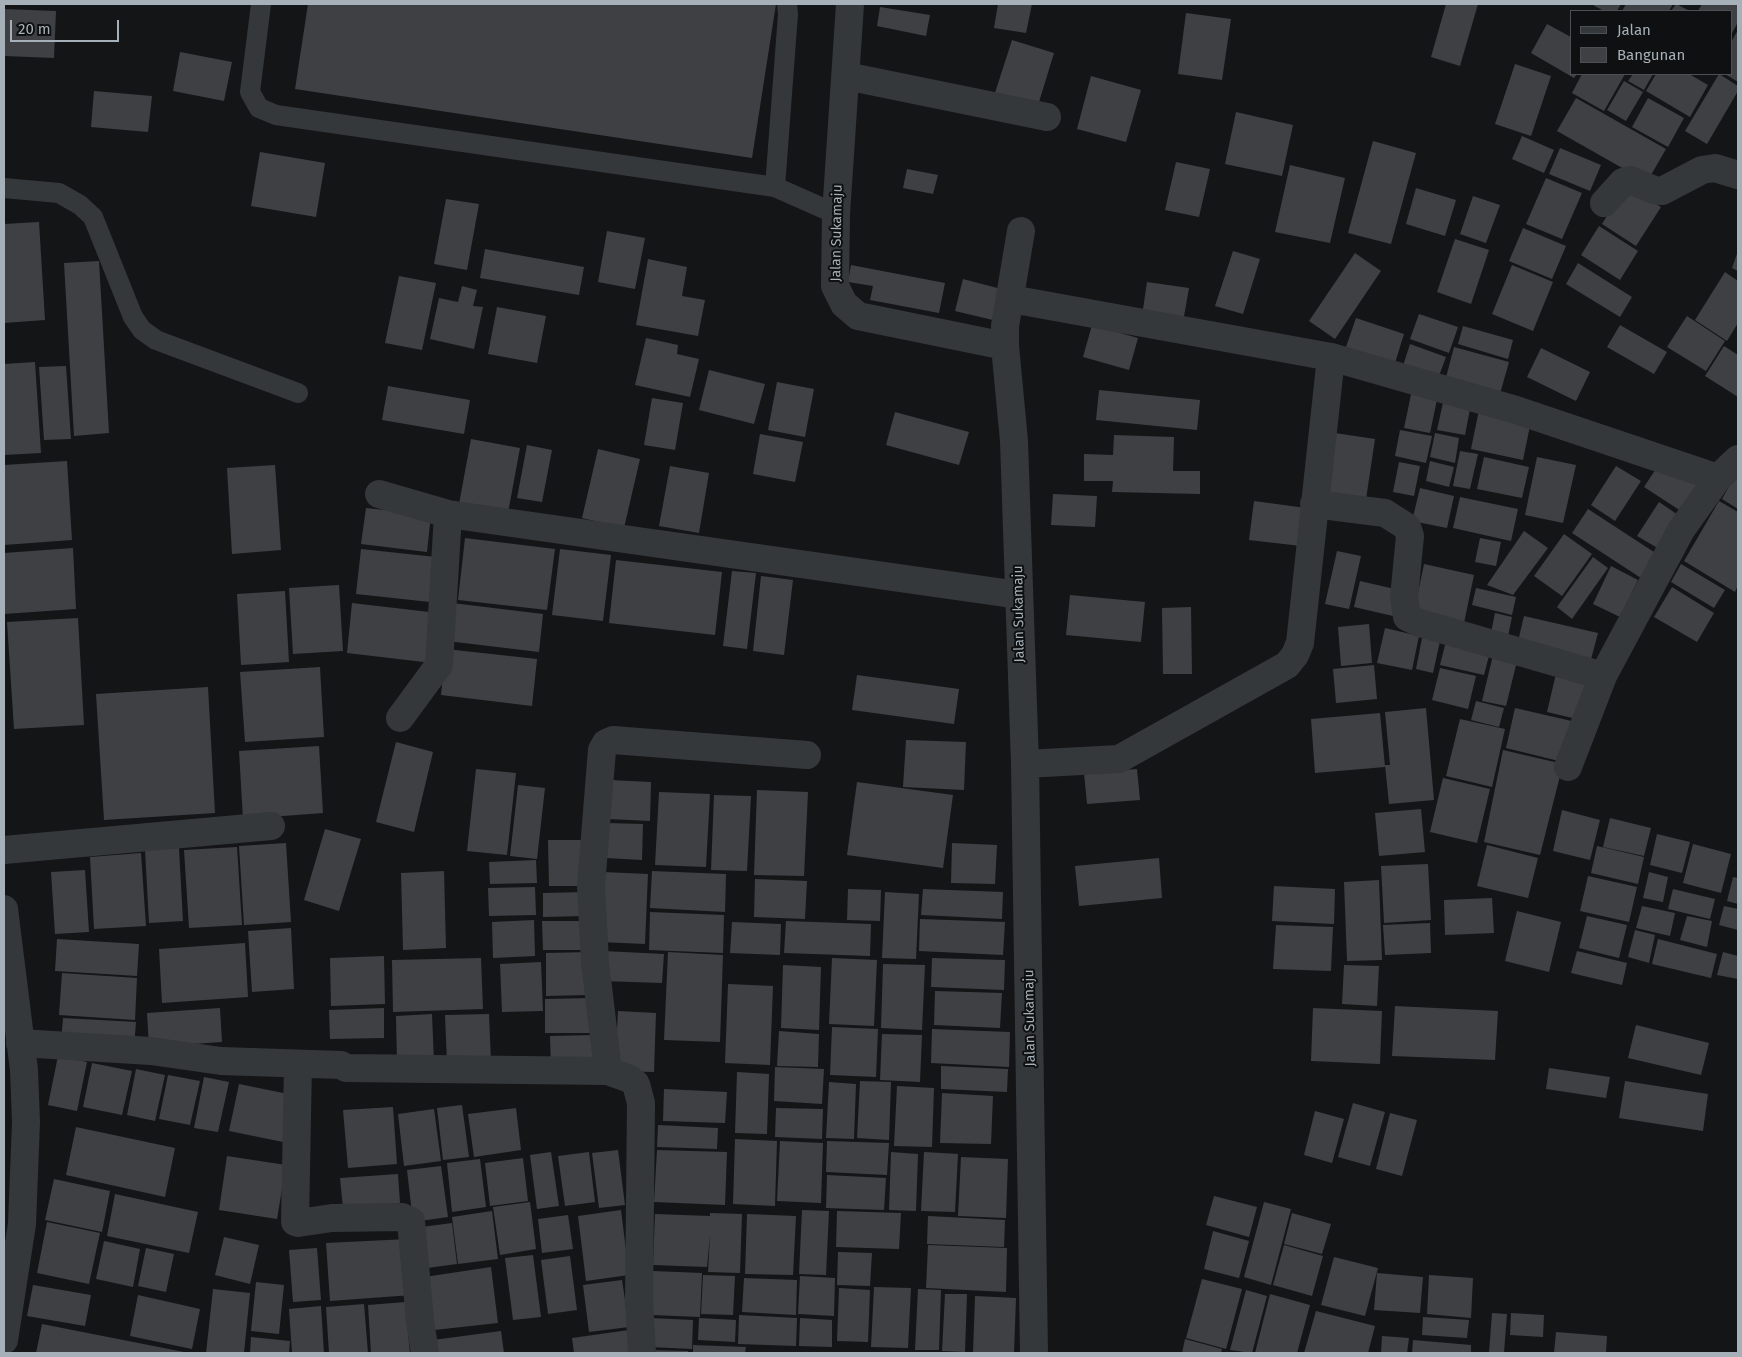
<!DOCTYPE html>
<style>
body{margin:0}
#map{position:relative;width:1742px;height:1357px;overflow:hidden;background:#141516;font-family:"Fira Sans",sans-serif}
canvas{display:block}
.frame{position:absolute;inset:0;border:5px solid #a5b0b8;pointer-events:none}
.legend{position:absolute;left:1570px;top:10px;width:162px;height:65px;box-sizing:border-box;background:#0f1011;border:1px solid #4b5054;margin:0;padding:6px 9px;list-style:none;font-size:15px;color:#a5b0b8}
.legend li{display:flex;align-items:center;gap:10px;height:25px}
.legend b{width:25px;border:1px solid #4b5054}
.scale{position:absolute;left:10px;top:20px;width:109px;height:22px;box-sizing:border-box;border:2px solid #a5b0b8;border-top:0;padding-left:6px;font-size:15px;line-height:18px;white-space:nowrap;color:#a5b0b8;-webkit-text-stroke:4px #0f1011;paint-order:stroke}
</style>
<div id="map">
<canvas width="1742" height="1357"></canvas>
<div class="frame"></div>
<ul class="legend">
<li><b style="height:6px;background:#35383b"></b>Jalan</li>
<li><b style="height:14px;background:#3e4044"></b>Bangunan</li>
</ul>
<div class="scale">20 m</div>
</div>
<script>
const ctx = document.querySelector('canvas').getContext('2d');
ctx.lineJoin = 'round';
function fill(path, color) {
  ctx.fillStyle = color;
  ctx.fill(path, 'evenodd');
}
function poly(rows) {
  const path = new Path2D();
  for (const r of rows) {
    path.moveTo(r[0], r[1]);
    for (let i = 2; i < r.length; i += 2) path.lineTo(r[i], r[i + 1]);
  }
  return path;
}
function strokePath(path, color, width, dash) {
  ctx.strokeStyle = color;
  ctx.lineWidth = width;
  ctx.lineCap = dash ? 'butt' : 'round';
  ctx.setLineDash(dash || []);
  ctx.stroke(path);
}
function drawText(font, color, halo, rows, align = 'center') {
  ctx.font = font + ' "Fira Sans",sans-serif';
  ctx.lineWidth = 4;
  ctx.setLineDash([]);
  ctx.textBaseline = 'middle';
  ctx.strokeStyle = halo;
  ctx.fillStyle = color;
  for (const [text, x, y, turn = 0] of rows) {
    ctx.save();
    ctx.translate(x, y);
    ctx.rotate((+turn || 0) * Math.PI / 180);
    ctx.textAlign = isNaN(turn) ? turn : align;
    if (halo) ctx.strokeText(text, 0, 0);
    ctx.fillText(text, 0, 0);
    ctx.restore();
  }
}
const building = poly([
 [308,4,776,4,752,158,295,89],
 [998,4,1032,4,1026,33,994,28],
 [1446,4,1478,4,1460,66,1431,57],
 [1591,4,1621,4,1617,11,1604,11],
 [1626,4,1673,4,1669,11,1622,11],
 [1676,4,1690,11,1671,11],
 [1702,4,1738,4,1738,22,1731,35,1731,11,1698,11],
 [880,7,930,15,926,36,877,26],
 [4,9,56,11,54,58,4,56],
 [1186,13,1231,19,1222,80,1178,74],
 [1547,24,1571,37,1571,74,1577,74,1574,78,1531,53],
 [1738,30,1738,82,1725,74,1731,74,1731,42],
 [1012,40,1054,53,1036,112,993,99],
 [180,52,232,62,224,101,173,91],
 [1515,64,1551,76,1531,136,1495,124],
 [1582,74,1625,74,1604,111,1572,93],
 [1633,74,1653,74,1644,90,1628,81],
 [1656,74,1689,74,1708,85,1690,117,1646,91],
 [1719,74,1738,86,1738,91,1707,144,1685,131],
 [1091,76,1141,90,1126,142,1077,129],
 [1624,81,1643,92,1626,121,1607,110],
 [94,91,152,96,148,132,91,127],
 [1576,98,1666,149,1647,182,1557,131],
 [1648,98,1684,118,1668,147,1632,127],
 [1236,112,1293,125,1282,176,1225,164],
 [1522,136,1554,150,1544,173,1512,159],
 [1373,141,1416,153,1391,244,1348,233],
 [1560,148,1601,165,1590,191,1549,174],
 [260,152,325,163,316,217,251,206],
 [1176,162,1210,169,1199,217,1165,210],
 [1290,165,1345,178,1330,243,1275,232],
 [907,169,938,175,933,194,903,188],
 [1546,178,1582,193,1562,239,1526,224],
 [1626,185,1661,207,1636,246,1602,224],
 [1416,188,1456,200,1445,236,1406,224],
 [1473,196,1500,205,1486,243,1460,234],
 [446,199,479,204,467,270,434,264],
 [39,222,45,320,4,323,4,224],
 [1599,226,1638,251,1620,280,1581,255],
 [1523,228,1566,246,1552,279,1509,261],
 [607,231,645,238,635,289,598,282],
 [1455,239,1489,250,1471,304,1437,292],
 [485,249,584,267,579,295,480,278],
 [1233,251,1260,259,1243,314,1215,306],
 [1738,251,1738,271,1732,268],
 [1355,253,1381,271,1335,339,1309,321],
 [648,259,687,267,682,296,705,300,698,336,636,325],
 [99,261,109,433,74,436,64,263],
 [1578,263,1632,297,1620,317,1566,284],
 [851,265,945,283,939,313,870,300,873,286,848,282],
 [1512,265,1553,282,1533,331,1492,314],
 [1725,272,1738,281,1738,323,1727,341,1695,320],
 [399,276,436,283,422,350,385,343],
 [963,279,1005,290,997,321,955,311],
 [1147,282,1189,288,1183,322,1142,316],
 [462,286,477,290,473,306,483,307,474,349,430,339,439,298,458,302],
 [497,307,546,316,537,363,488,354],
 [1419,314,1458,327,1449,353,1410,339],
 [1687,316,1725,341,1706,371,1667,347],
 [1356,318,1404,334,1395,363,1346,347],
 [1092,325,1138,338,1129,370,1083,357],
 [1620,325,1667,352,1654,374,1607,347],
 [1463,326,1513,340,1508,359,1458,344],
 [646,338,678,345,677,354,699,359,690,397,635,385],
 [1410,344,1446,357,1436,384,1401,372],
 [1724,346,1738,355,1738,397,1705,376],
 [1454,347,1509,362,1498,401,1444,385],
 [1541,348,1590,372,1576,401,1527,377],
 [35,362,41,453,4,455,4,364],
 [66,366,71,439,44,440,39,367],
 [709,370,765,384,754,424,699,410],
 [777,382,814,389,805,437,768,430],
 [1413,385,1439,390,1430,433,1404,428],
 [388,386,470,400,464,434,382,420],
 [1099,390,1200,400,1197,430,1096,420],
 [652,398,683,403,675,450,644,445],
 [1444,398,1471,404,1465,435,1437,430],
 [1479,410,1531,421,1523,460,1471,449],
 [895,412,969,432,959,465,886,445],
 [1400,430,1432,436,1426,463,1395,456],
 [1328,432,1375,439,1365,506,1319,499],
 [1435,433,1459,438,1455,463,1430,457],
 [760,434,803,442,795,482,753,474],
 [1114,435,1174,437,1173,471,1200,471,1200,494,1112,492,1113,481,1084,481,1084,454,1113,455],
 [471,439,520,448,508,513,459,504],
 [527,445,552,450,542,502,517,498],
 [598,449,640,459,624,528,582,518],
 [1460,451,1478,454,1470,489,1453,486],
 [1484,457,1529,467,1522,498,1477,489],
 [1537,457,1576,465,1563,523,1525,515],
 [67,461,72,540,4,545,4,465],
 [1430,461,1454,467,1449,487,1426,481],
 [1661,461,1701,486,1684,513,1644,487],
 [1399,462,1420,466,1414,496,1393,492],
 [275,465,281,550,232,554,227,468],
 [670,466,709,473,699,533,659,526],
 [1616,466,1641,481,1615,521,1591,505],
 [1738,470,1738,509,1722,499],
 [1420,488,1454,496,1447,528,1412,521],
 [1053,494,1097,496,1095,527,1051,525],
 [1460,497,1518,509,1511,541,1453,528],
 [1254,501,1306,508,1301,546,1249,540],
 [1719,501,1738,512,1738,585,1735,592,1684,561],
 [1659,502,1681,517,1661,550,1637,536],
 [366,508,431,515,427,552,361,544],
 [1588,509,1657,554,1641,578,1572,533],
 [1524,531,1548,548,1513,595,1487,585],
 [1564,534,1592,554,1562,596,1534,576],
 [465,538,555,549,547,610,458,600],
 [1480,538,1501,542,1496,566,1475,562],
 [73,548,76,609,4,614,4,553],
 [361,549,436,557,430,602,356,594],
 [560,549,611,555,603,621,552,615],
 [1337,551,1361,556,1349,609,1325,604],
 [1593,557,1608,568,1572,619,1557,607],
 [616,560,722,572,715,635,609,623],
 [1424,564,1474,575,1464,623,1414,612],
 [1681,564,1725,590,1714,608,1671,582],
 [1611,566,1638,580,1620,617,1593,604],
 [732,571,756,573,747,649,723,646],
 [761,576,793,580,784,655,753,651],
 [1360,581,1399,590,1393,616,1354,607],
 [339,585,343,651,293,654,289,588],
 [1672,587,1714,613,1697,642,1654,617],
 [1476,588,1516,597,1512,615,1472,605],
 [285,591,289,662,241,665,237,594],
 [1070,595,1145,602,1141,642,1066,635],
 [352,603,438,613,432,663,347,653],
 [452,603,543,614,539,652,447,641],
 [1191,607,1192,674,1163,674,1162,608],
 [1495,613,1512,617,1506,646,1489,642],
 [1524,616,1598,633,1589,667,1516,650],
 [78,618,84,725,14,729,7,622],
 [1369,624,1372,663,1341,666,1338,627],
 [1385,628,1419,636,1412,670,1377,663],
 [1447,637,1491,648,1484,675,1440,665],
 [1422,638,1440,641,1433,673,1416,669],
 [446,649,537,659,532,706,441,695],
 [1494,651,1518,657,1506,706,1482,701],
 [1374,665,1377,699,1336,703,1333,669],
 [1558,665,1593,673,1581,720,1547,712],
 [320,667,324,737,245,742,240,672],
 [1440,668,1476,676,1468,709,1432,700],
 [857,675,959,689,954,724,852,710],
 [208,687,215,813,104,820,96,694],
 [1476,701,1504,708,1499,727,1471,720],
 [1426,708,1434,800,1389,804,1385,765,1390,765,1385,712],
 [1515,708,1576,722,1567,763,1506,748],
 [1380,713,1385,767,1315,773,1311,719],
 [1460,719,1505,729,1492,787,1446,776],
 [906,740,966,742,964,790,903,787],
 [396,742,433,752,414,832,376,822],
 [319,746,323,813,243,819,239,751],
 [1503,750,1563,764,1540,855,1484,842],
 [476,769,516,773,507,855,467,851],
 [1137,769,1140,800,1087,804,1084,773],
 [1443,778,1490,789,1477,843,1430,832],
 [610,780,651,782,650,821,608,819],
 [857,782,953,795,943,868,847,855],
 [518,785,545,788,537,859,510,856],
 [757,790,808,792,804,876,754,875],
 [659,792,710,794,706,867,655,865],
 [714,795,751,796,747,871,711,870],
 [1421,809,1425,852,1379,856,1375,813],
 [1562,810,1600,820,1590,860,1553,851],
 [1610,818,1651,828,1644,856,1603,847],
 [607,823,643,824,642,860,606,858],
 [325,829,361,839,339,911,304,900],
 [1657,834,1690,842,1682,873,1650,865],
 [548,840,587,840,588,886,549,886],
 [286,843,291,922,244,925,239,846],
 [952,843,997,845,995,884,951,883],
 [1693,844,1731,854,1721,893,1683,883],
 [1487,845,1538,858,1528,898,1477,886],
 [1597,846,1644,857,1638,884,1591,873],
 [237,847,242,925,189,928,184,850],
 [179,848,183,921,149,923,145,850],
 [141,853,146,926,94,929,90,857],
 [1159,858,1162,898,1079,906,1075,866],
 [536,860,537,883,490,884,489,862],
 [1428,864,1431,920,1384,923,1381,866],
 [85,870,89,932,55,934,51,872],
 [444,871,446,948,403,950,401,873],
 [652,871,726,874,725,912,650,908],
 [603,872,648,874,645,944,600,942],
 [1649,872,1668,877,1663,902,1643,898],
 [1588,876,1637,887,1629,922,1580,911],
 [1733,877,1738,878,1738,904,1727,901],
 [755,879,807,881,805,919,754,917],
 [1379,880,1382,960,1347,961,1344,882],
 [1274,886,1335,889,1334,924,1272,921],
 [535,887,536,915,489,916,488,888],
 [848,889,881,890,880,921,847,920],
 [923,889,1003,892,1002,919,921,915],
 [1673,889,1715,899,1710,919,1668,909],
 [586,892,586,916,543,917,543,893],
 [885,892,919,894,916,959,882,958],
 [1492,898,1494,933,1445,935,1444,900],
 [1642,906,1675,913,1670,936,1636,928],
 [1724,906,1738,909,1738,930,1719,925],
 [1517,911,1561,922,1549,972,1505,961],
 [650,912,724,915,723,953,649,950],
 [1587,916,1627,925,1619,958,1579,948],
 [1687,916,1712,921,1707,947,1680,940],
 [920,919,1005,922,1003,955,919,951],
 [534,920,535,956,493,958,492,922],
 [542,921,586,921,586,950,543,950],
 [786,921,871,924,870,956,784,953],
 [732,922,781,924,780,955,730,953],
 [1430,923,1431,953,1385,955,1383,925],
 [1276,925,1333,927,1331,971,1273,969],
 [291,928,294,989,252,992,248,931],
 [1635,930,1655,935,1649,963,1628,957],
 [57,939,139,944,137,976,55,971],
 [1658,939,1717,954,1711,978,1652,964],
 [245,943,248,997,162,1003,159,949],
 [603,951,664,954,662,983,602,981],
 [1577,951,1627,963,1622,985,1571,973],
 [589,952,589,995,546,996,546,953],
 [668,952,723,955,720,1042,664,1040],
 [1723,952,1738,956,1738,979,1717,975],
 [384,956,385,1004,331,1006,330,958],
 [481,958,483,1009,393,1012,392,960],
 [832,958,877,960,874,1026,829,1024],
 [932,958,1005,960,1004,990,931,987],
 [541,962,543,1011,502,1012,500,964],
 [883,964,925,965,922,1030,881,1028],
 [783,965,821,967,819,1030,781,1028],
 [1344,965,1379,966,1377,1006,1342,1004],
 [62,973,137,978,135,1020,59,1015],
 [728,984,773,986,770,1065,725,1063],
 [935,991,1002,993,1000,1028,934,1025],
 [592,998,592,1033,545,1033,545,999],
 [1395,1006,1498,1011,1495,1060,1392,1056],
 [220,1008,222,1042,149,1047,147,1013],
 [384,1008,384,1038,330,1039,329,1010],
 [1313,1008,1382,1011,1380,1064,1311,1061],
 [618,1011,656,1013,654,1072,615,1071],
 [432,1014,434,1062,397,1063,396,1016],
 [489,1014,491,1061,447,1063,445,1015],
 [63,1018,136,1022,134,1048,61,1043],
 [1636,1025,1709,1043,1701,1075,1628,1058],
 [832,1027,878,1029,876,1077,830,1075],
 [932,1029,1010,1032,1009,1067,931,1063],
 [779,1031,819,1034,818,1067,777,1066],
 [882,1034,922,1035,920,1082,880,1080],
 [594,1035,594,1066,551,1067,550,1036],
 [58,1056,87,1062,77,1111,48,1105],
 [92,1063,132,1071,122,1115,83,1107],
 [941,1066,1008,1069,1007,1092,941,1089],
 [775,1067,824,1069,822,1104,774,1101],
 [1549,1068,1610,1077,1606,1098,1546,1089],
 [136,1069,165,1075,155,1121,127,1115],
 [737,1072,769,1074,767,1134,735,1133],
 [168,1075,200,1081,190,1125,159,1119],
 [204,1077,229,1082,218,1132,194,1128],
 [860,1081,891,1082,889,1140,857,1138],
 [1625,1081,1708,1094,1703,1131,1619,1118],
 [829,1082,856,1084,854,1139,826,1138],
 [239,1084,293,1095,283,1142,229,1131],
 [897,1086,934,1088,932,1147,894,1146],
 [664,1089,727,1092,725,1123,663,1121],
 [942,1093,993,1096,991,1144,940,1143],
 [1353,1103,1385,1112,1370,1166,1338,1157],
 [462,1105,469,1157,443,1160,437,1108],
 [393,1107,397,1164,348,1168,343,1110],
 [516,1108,521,1150,474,1157,468,1114],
 [776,1108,823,1109,822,1139,775,1137],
 [434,1109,441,1161,404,1166,398,1114],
 [1315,1111,1344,1119,1332,1163,1304,1155],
 [1390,1113,1417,1120,1402,1176,1376,1169],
 [658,1125,718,1128,717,1149,657,1147],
 [76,1127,175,1148,165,1197,66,1175],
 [735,1139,777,1141,775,1206,733,1204],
 [780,1141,823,1143,821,1203,777,1201],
 [827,1141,889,1143,887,1175,826,1172],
 [618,1150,625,1205,599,1208,592,1153],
 [657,1150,727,1152,725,1205,654,1202],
 [551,1152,559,1206,537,1209,530,1155],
 [589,1152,595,1202,565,1206,558,1156],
 [891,1152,918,1154,916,1211,889,1210],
 [924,1152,958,1154,955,1212,921,1211],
 [227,1156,286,1165,277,1219,219,1210],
 [961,1157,1008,1159,1006,1218,958,1216],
 [523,1158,528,1201,490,1206,485,1163],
 [480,1159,486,1207,452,1212,447,1163],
 [441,1166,448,1217,413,1222,407,1170],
 [398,1174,400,1203,343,1208,340,1178],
 [827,1175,886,1178,884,1210,826,1208],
 [54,1179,110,1191,102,1232,45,1220],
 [115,1194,198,1212,189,1253,107,1236],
 [1214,1196,1257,1207,1249,1237,1206,1225],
 [530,1202,536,1249,500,1255,493,1207],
 [1264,1202,1291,1209,1271,1285,1244,1277],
 [621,1210,629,1275,586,1281,578,1216],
 [802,1210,829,1211,826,1275,799,1274],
 [492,1211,498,1259,458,1264,452,1217],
 [837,1211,901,1213,899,1249,836,1247],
 [710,1213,742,1214,740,1273,708,1272,710,1235,707,1267,653,1265,655,1214,710,1216],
 [1292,1213,1331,1224,1322,1254,1284,1244],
 [747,1214,796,1216,793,1275,745,1274],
 [568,1215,573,1249,542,1253,538,1219],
 [928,1216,1005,1220,1004,1247,927,1244],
 [47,1222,100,1233,89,1284,37,1273],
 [452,1223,457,1264,420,1269,414,1228],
 [1213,1231,1249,1241,1239,1278,1204,1269],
 [224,1237,259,1245,250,1284,215,1275],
 [408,1239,412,1295,330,1301,326,1243],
 [104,1241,140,1249,133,1287,96,1279],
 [928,1245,1007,1248,1006,1292,926,1288],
 [1284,1245,1323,1256,1312,1296,1273,1285],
 [146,1248,174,1254,166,1292,138,1286],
 [317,1248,321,1300,293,1302,289,1250],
 [838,1252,872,1253,870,1286,837,1285],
 [533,1255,541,1317,513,1320,505,1258],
 [570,1256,577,1310,548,1314,541,1260],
 [1334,1257,1378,1268,1365,1316,1321,1305],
 [491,1267,498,1323,425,1331,418,1278],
 [653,1271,702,1273,700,1317,651,1315],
 [1377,1273,1423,1277,1420,1313,1374,1310],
 [703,1275,735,1276,733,1315,701,1314],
 [1429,1275,1473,1278,1471,1318,1427,1314],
 [800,1276,835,1278,834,1316,798,1314],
 [744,1278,797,1280,796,1315,742,1312],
 [1202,1279,1242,1289,1226,1349,1186,1338],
 [622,1280,629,1327,589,1332,583,1285],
 [256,1282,284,1285,279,1334,251,1331],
 [33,1285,91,1295,85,1326,27,1316],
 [874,1287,911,1288,908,1348,871,1347],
 [839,1288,870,1290,868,1342,837,1341],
 [213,1289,250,1293,244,1353,206,1353],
 [918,1289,941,1290,939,1350,915,1350],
 [1246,1290,1267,1296,1252,1353,1230,1350],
 [945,1294,967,1294,965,1352,942,1351],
 [1270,1294,1310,1305,1297,1353,1255,1353],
 [138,1295,200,1309,192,1349,130,1336],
 [975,1296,1016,1298,1014,1353,973,1353],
 [405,1302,410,1353,371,1353,368,1305],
 [364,1304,368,1353,329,1353,326,1307],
 [321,1306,324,1353,292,1353,289,1309],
 [1316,1311,1375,1326,1368,1353,1304,1353],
 [1492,1313,1507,1314,1504,1353,1489,1353],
 [1511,1313,1544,1315,1543,1337,1510,1335],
 [739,1315,797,1318,796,1346,738,1344],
 [1423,1317,1469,1320,1467,1338,1422,1335],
 [651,1318,693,1320,692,1349,650,1347],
 [699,1318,736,1320,735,1342,698,1340],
 [800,1318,832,1320,832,1347,799,1346],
 [42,1324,184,1352,184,1353,36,1353],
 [629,1330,632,1353,574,1353,572,1338],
 [501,1331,504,1353,434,1353,433,1340],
 [1556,1332,1607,1336,1606,1353,1554,1353],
 [1382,1336,1409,1338,1407,1353,1381,1353],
 [251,1337,290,1341,289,1353,250,1353],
 [1185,1339,1222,1349,1221,1353,1182,1353],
 [1413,1340,1471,1345,1471,1353,1412,1353],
 [693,1345,746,1347,745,1353,693,1353],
 [648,1350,688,1351,688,1353,648,1353]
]);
const lane = poly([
 [261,4,250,92,259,108,276,115,775,187,836,214],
 [775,187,788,14,787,4],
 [4,188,59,193,80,205,93,217,133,317,142,330,156,340,298,393]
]);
const street = poly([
 [850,4,836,214,835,286,844,304,858,316,1005,346,1014,441,1025,764,1034,1353],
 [846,76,1047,117],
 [1604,203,1623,182,1630,180,1654,190,1662,191,1702,170,1715,168,1738,175],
 [1011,299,1331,357,1516,410,1718,478],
 [1005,346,1005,326,1021,231],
 [379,494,448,514],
 [1314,504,1385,513,1407,527,1410,536,1404,597,1407,617,1420,623,1603,676],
 [400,718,439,665,448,514,1019,595],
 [1025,764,1119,759,1287,665,1295,655,1300,643,1331,357],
 [1568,767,1603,676,1681,530,1718,478,1738,459],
 [4,850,271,826],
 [4,909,24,1070,26,1122,22,1224,4,1340],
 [20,1043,151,1051,221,1061,341,1065,346,1068,608,1071],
 [298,1064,295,1222,298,1223,332,1218,402,1217,411,1221,420,1321,425,1353],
 [642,1353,639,1300,641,1103,636,1084,630,1079,608,1071,595,962,591,886,602,750,606,743,613,740,807,755]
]);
const streetNames = [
 ["Jalan Sukamaju",837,233,-89],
 ["Jalan Sukamaju",1019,614,-91],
 ["Jalan Sukamaju",1030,1018,-91]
];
fill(building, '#3e4044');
strokePath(lane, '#35383b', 20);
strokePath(street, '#35383b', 28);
drawText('14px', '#a5b0b8', '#0f1011', streetNames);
</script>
